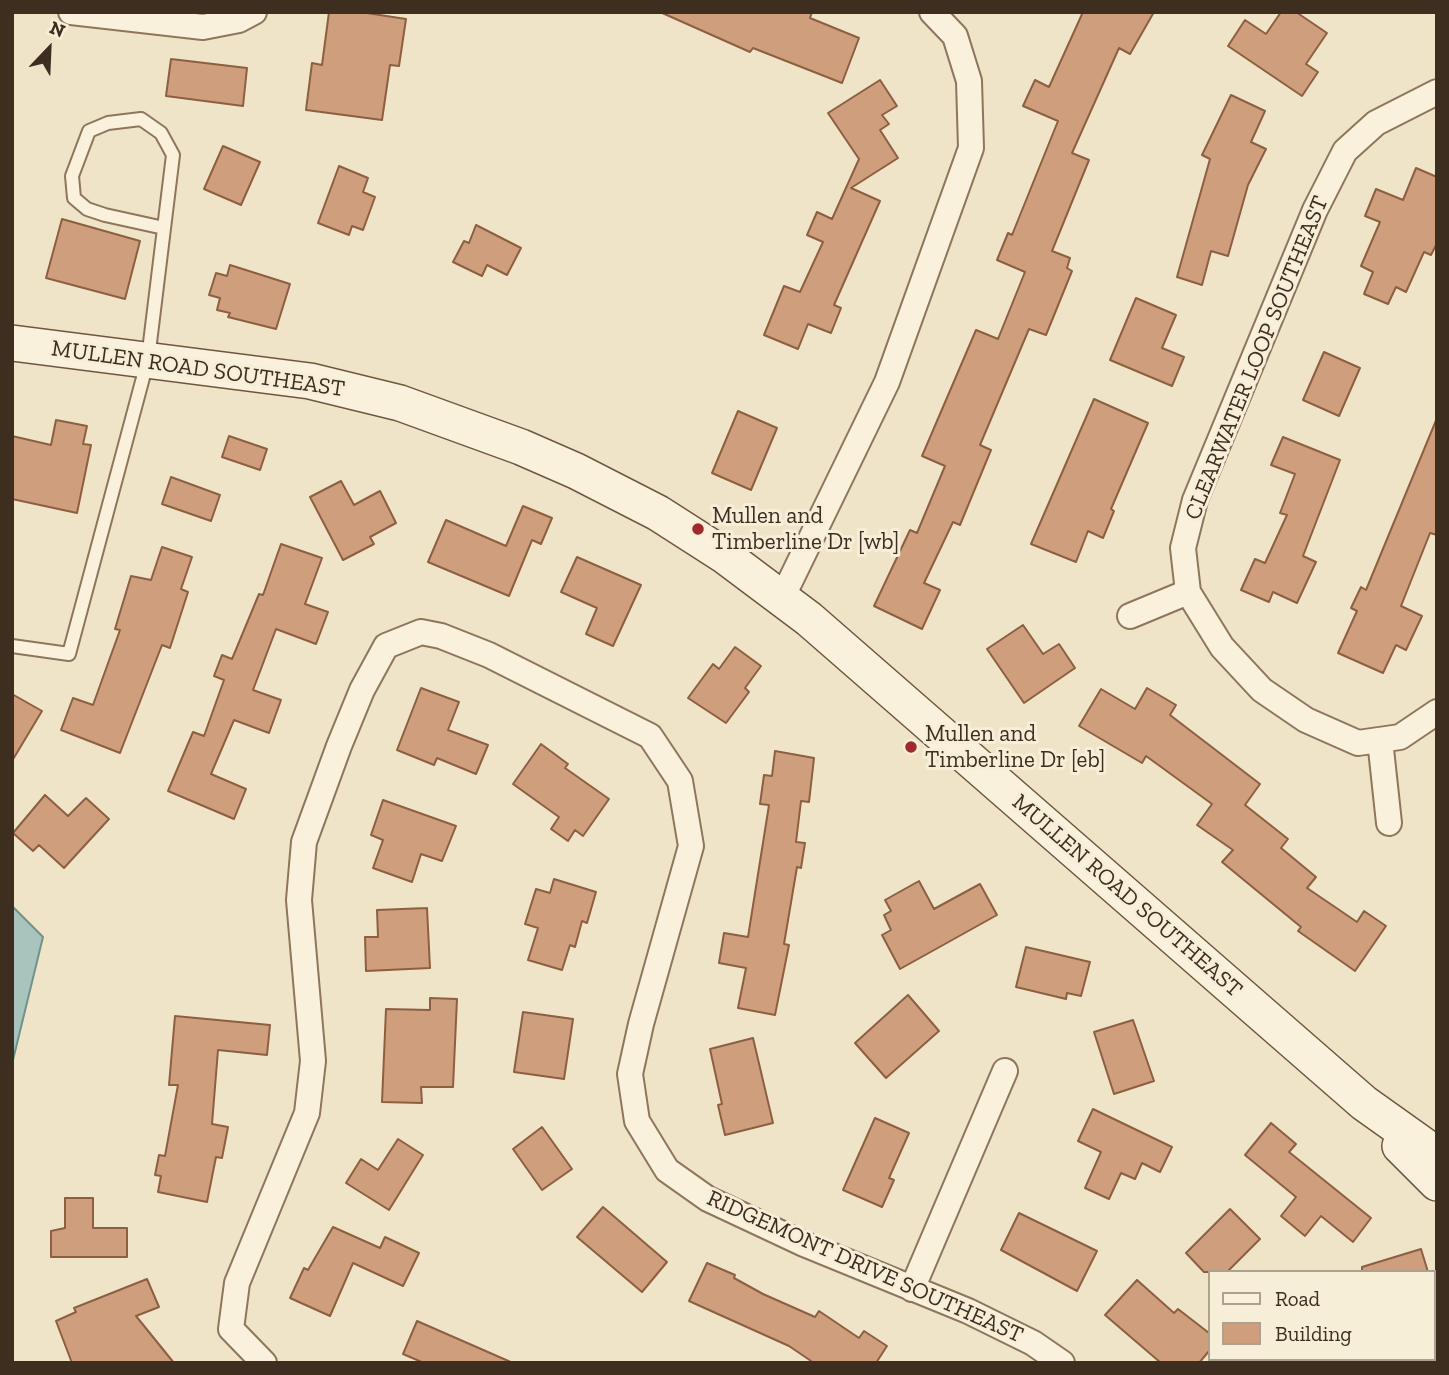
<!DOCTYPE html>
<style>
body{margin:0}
#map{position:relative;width:1449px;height:1375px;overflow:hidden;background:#f0e4c8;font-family:"Zilla Slab",serif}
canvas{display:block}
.frame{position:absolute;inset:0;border:14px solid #3d2e20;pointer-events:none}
.legend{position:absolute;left:1208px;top:1270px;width:228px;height:91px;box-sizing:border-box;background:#f7eed8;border:2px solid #ada18e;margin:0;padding:9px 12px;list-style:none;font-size:21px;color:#3d2e20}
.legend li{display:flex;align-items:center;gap:14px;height:35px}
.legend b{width:35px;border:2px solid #ada18e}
.north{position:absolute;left:14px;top:14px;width:70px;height:70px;-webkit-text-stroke:5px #f7eed8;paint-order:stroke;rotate:23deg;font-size:19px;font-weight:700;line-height:28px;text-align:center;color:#3d2e20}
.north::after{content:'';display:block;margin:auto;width:24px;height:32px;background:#3d2e20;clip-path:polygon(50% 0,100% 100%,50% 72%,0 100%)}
</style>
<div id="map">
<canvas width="1449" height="1375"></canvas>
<div class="frame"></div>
<ul class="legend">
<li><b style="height:9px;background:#faf1dc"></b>Road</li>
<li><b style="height:19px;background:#cf9f7d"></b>Building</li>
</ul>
<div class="north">N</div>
</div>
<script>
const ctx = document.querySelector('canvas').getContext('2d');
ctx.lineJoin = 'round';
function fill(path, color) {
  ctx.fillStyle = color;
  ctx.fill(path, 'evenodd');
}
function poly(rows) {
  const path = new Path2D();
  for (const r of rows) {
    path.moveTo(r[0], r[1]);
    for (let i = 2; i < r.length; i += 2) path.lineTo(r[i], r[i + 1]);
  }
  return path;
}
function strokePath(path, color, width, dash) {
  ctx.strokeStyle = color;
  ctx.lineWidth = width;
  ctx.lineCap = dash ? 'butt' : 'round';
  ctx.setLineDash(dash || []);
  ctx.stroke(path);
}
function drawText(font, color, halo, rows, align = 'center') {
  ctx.font = font + ' "Zilla Slab",serif';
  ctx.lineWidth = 6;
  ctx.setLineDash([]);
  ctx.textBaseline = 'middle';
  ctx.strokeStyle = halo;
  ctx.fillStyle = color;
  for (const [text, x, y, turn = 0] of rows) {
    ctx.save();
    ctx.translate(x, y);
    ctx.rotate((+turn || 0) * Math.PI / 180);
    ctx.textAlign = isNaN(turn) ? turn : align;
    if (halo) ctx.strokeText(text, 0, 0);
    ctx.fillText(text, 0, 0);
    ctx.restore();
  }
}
const water = poly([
 [12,906,43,937,12,1064,12,906]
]);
const building = poly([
 [329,12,360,12,406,19,399,66,390,65,382,120,306,110,312,63,322,65,329,12],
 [660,12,812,12,810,18,859,38,842,83,753,48,750,52,660,12],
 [1083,12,1154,12,1130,54,1119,48,1072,153,1089,160,1052,251,1070,258,1067,268,1072,271,1046,335,1029,329,980,445,991,450,960,525,953,522,924,583,940,590,922,629,874,606,910,530,917,533,945,466,922,456,976,330,998,339,1025,272,997,260,1008,233,1012,235,1058,121,1023,106,1035,80,1049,87,1083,12],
 [1281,12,1296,12,1327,33,1306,64,1318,72,1302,96,1228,46,1245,20,1266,34,1281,12],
 [171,59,247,68,243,106,166,96,171,59],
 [880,80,897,106,882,115,889,124,880,130,898,158,851,188,880,201,834,305,841,308,831,333,808,324,798,349,764,335,784,286,800,292,823,242,807,235,817,212,832,219,859,159,828,113,880,80],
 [1231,95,1265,111,1251,142,1266,149,1248,185,1228,256,1211,251,1202,285,1177,277,1210,159,1202,155,1231,95],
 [223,146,260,162,241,205,204,189,223,146],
 [339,166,368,178,363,192,375,197,363,230,352,226,349,235,318,223,339,166],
 [1416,168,1437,177,1437,243,1431,255,1424,252,1406,292,1396,287,1388,304,1364,294,1373,272,1361,266,1380,222,1365,216,1376,189,1403,200,1416,168],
 [62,219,140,241,125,299,46,278,62,219],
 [476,225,521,248,507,275,487,265,482,276,453,262,464,241,469,243,476,225],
 [230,265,290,284,276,329,228,317,230,313,217,310,220,298,209,295,216,273,227,276,230,265],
 [1136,298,1176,315,1162,348,1184,357,1172,386,1110,360,1136,298],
 [1324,352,1360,368,1339,416,1303,400,1324,352],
 [1094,399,1148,423,1111,509,1114,511,1103,538,1088,531,1076,562,1031,544,1094,399],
 [738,411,777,428,751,490,712,473,738,411],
 [1437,418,1437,535,1430,533,1401,606,1422,616,1406,650,1396,645,1383,673,1338,653,1357,611,1351,608,1361,587,1366,590,1437,418],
 [56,420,87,426,83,444,91,445,77,513,12,499,12,436,51,445,56,420],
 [229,436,267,449,260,470,222,457,229,436],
 [1283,437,1340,460,1303,556,1316,562,1297,603,1273,592,1269,602,1241,590,1255,559,1265,563,1287,515,1280,513,1295,474,1271,465,1283,437],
 [171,477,220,495,211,521,162,504,171,477],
 [341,481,354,505,380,491,396,523,370,537,374,544,343,560,310,497,341,481],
 [523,506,552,518,541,544,532,540,509,596,428,562,446,520,506,546,523,506],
 [281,544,322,558,305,604,328,612,316,644,276,629,253,690,281,700,269,733,234,720,211,774,246,789,234,819,168,791,193,732,204,736,224,680,214,676,222,655,232,659,259,594,263,595,281,544],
 [162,547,192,557,181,589,188,592,170,648,162,645,120,753,61,730,73,698,93,705,120,630,115,629,131,576,151,580,162,547],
 [577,557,641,585,613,646,586,634,597,608,561,592,577,557],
 [1023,625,1043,654,1059,644,1075,668,1024,703,987,649,1023,625],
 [735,647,761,666,745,688,749,692,726,723,688,698,713,664,719,669,735,647],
 [421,688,459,702,448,730,488,745,476,774,437,758,434,765,397,750,421,688],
 [1147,688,1176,705,1170,715,1260,784,1245,805,1288,839,1281,848,1316,877,1307,888,1357,922,1364,911,1386,926,1355,971,1298,931,1301,927,1222,862,1233,850,1197,825,1212,804,1146,756,1142,763,1079,726,1101,689,1135,709,1147,688],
 [12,694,42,711,12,761,12,694],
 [541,744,568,764,565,768,609,799,583,836,575,830,568,841,551,829,559,817,513,784,541,744],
 [775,751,814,758,809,802,801,801,796,842,805,843,801,868,797,867,784,944,789,945,775,1015,738,1008,746,968,719,963,724,933,748,937,769,805,760,804,764,775,772,776,775,751],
 [45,795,68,816,86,798,109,819,64,868,39,845,33,851,13,833,45,795],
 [383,800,456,826,442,861,421,854,412,882,373,868,383,840,371,835,383,800],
 [554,879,596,892,587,923,582,921,575,947,570,945,562,970,528,960,538,928,525,924,536,889,550,893,554,879],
 [919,881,934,909,980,884,997,915,900,969,882,935,891,930,884,915,891,911,885,900,919,881],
 [427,908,430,968,366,971,365,937,378,937,377,910,427,908],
 [1026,947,1090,962,1081,996,1067,993,1066,999,1016,987,1026,947],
 [908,995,939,1031,886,1078,855,1043,908,995],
 [430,998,457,999,453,1087,421,1087,422,1103,382,1102,386,1009,430,1010,430,998],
 [523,1012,573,1019,564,1079,514,1072,523,1012],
 [175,1016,270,1025,267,1055,218,1050,212,1124,228,1127,222,1158,216,1157,207,1202,158,1192,161,1176,155,1175,159,1155,165,1156,178,1085,169,1085,175,1016],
 [1133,1020,1154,1081,1114,1094,1094,1032,1133,1020],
 [753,1038,773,1123,725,1135,718,1105,722,1104,710,1049,753,1038],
 [1093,1109,1172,1147,1160,1172,1142,1163,1135,1179,1121,1173,1109,1199,1085,1188,1101,1152,1078,1141,1093,1109],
 [875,1118,909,1133,889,1178,894,1180,882,1207,843,1190,875,1118],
 [1271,1123,1296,1144,1289,1152,1371,1218,1353,1242,1321,1216,1305,1236,1281,1216,1296,1197,1245,1155,1271,1123],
 [542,1127,572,1169,542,1190,513,1149,542,1127],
 [398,1139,423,1155,389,1210,346,1183,361,1159,378,1170,398,1139],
 [65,1198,93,1198,93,1228,127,1228,127,1257,51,1257,51,1231,65,1228,65,1198],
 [603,1207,667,1262,642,1292,577,1237,603,1207],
 [1230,1209,1260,1239,1227,1272,1204,1272,1186,1253,1230,1209],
 [1019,1213,1097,1251,1077,1291,1001,1250,1019,1213],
 [333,1227,380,1248,385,1237,419,1253,403,1286,353,1263,330,1316,290,1298,304,1268,308,1270,333,1227],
 [1421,1249,1428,1272,1362,1272,1362,1267,1421,1249],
 [707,1263,735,1275,734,1278,763,1294,815,1317,819,1311,859,1338,864,1331,887,1346,876,1363,814,1363,789,1346,689,1301,707,1263],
 [147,1279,159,1307,136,1316,174,1363,72,1363,56,1321,76,1312,74,1308,147,1279],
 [1137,1280,1174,1313,1178,1309,1209,1333,1209,1351,1199,1363,1161,1363,1105,1315,1137,1280],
 [417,1321,513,1363,424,1363,403,1354,417,1321]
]);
const lane = poly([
 [12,646,69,654,148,359,173,155,161,133,141,119,108,123,89,131,72,176,74,198,87,209,105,215,164,228]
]);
const street = poly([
 [71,12,203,27,239,20,254,12],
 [1437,92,1376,123,1345,151,1315,210,1195,500,1183,548,1188,592,1222,647,1262,690,1306,720,1358,743,1400,737,1437,712],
 [782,598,887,382,971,148,969,81,955,36,932,12],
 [1130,616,1188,592],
 [1380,740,1389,823],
 [912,1289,1005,1071],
 [264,1363,231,1329,237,1283,307,1113,313,1061,299,900,304,842,339,746,362,690,386,646,421,632,441,636,489,655,650,736,680,781,691,846,641,1024,630,1074,637,1121,667,1170,708,1199,804,1244,968,1311,1033,1343,1062,1363],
 [1277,1363,1280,1359]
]);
const secondary = poly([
 [12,343,310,381,400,403,521,447,576,471,658,513,725,556,809,619,1364,1103,1437,1155],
 [1400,1146,1437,1183]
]);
const markers = [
 [698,529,7,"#9e2a2b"],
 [911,747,7,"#9e2a2b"]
];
const streetNames = [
 ["CLEARWATER LOOP SOUTHEAST",1257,358,-68],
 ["MULLEN ROAD SOUTHEAST",198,369,8],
 ["MULLEN ROAD SOUTHEAST",1127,896,41],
 ["RIDGEMONT DRIVE SOUTHEAST",865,1267,24]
];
const poiNames = [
 ["Mullen and",712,516],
 ["Timberline Dr [wb]",712,542],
 ["Mullen and",925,734],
 ["Timberline Dr [eb]",925,760]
];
fill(water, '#a9c4bc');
strokePath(water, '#6f938a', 2);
fill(building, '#cf9f7d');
strokePath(building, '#8d5f41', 2);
strokePath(lane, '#8d765c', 16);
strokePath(street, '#8d765c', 28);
strokePath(secondary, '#6f573f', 38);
strokePath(lane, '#faf1dc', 12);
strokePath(street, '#faf1dc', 24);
strokePath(secondary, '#faf1dc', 35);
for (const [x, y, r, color] of markers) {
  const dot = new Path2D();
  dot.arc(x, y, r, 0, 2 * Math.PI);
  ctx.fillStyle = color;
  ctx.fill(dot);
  strokePath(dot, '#f7eed8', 2.5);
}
drawText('23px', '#3d2e20', '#f7eed8', streetNames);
drawText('23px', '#3d2e20', '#f7eed8', poiNames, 'left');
</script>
